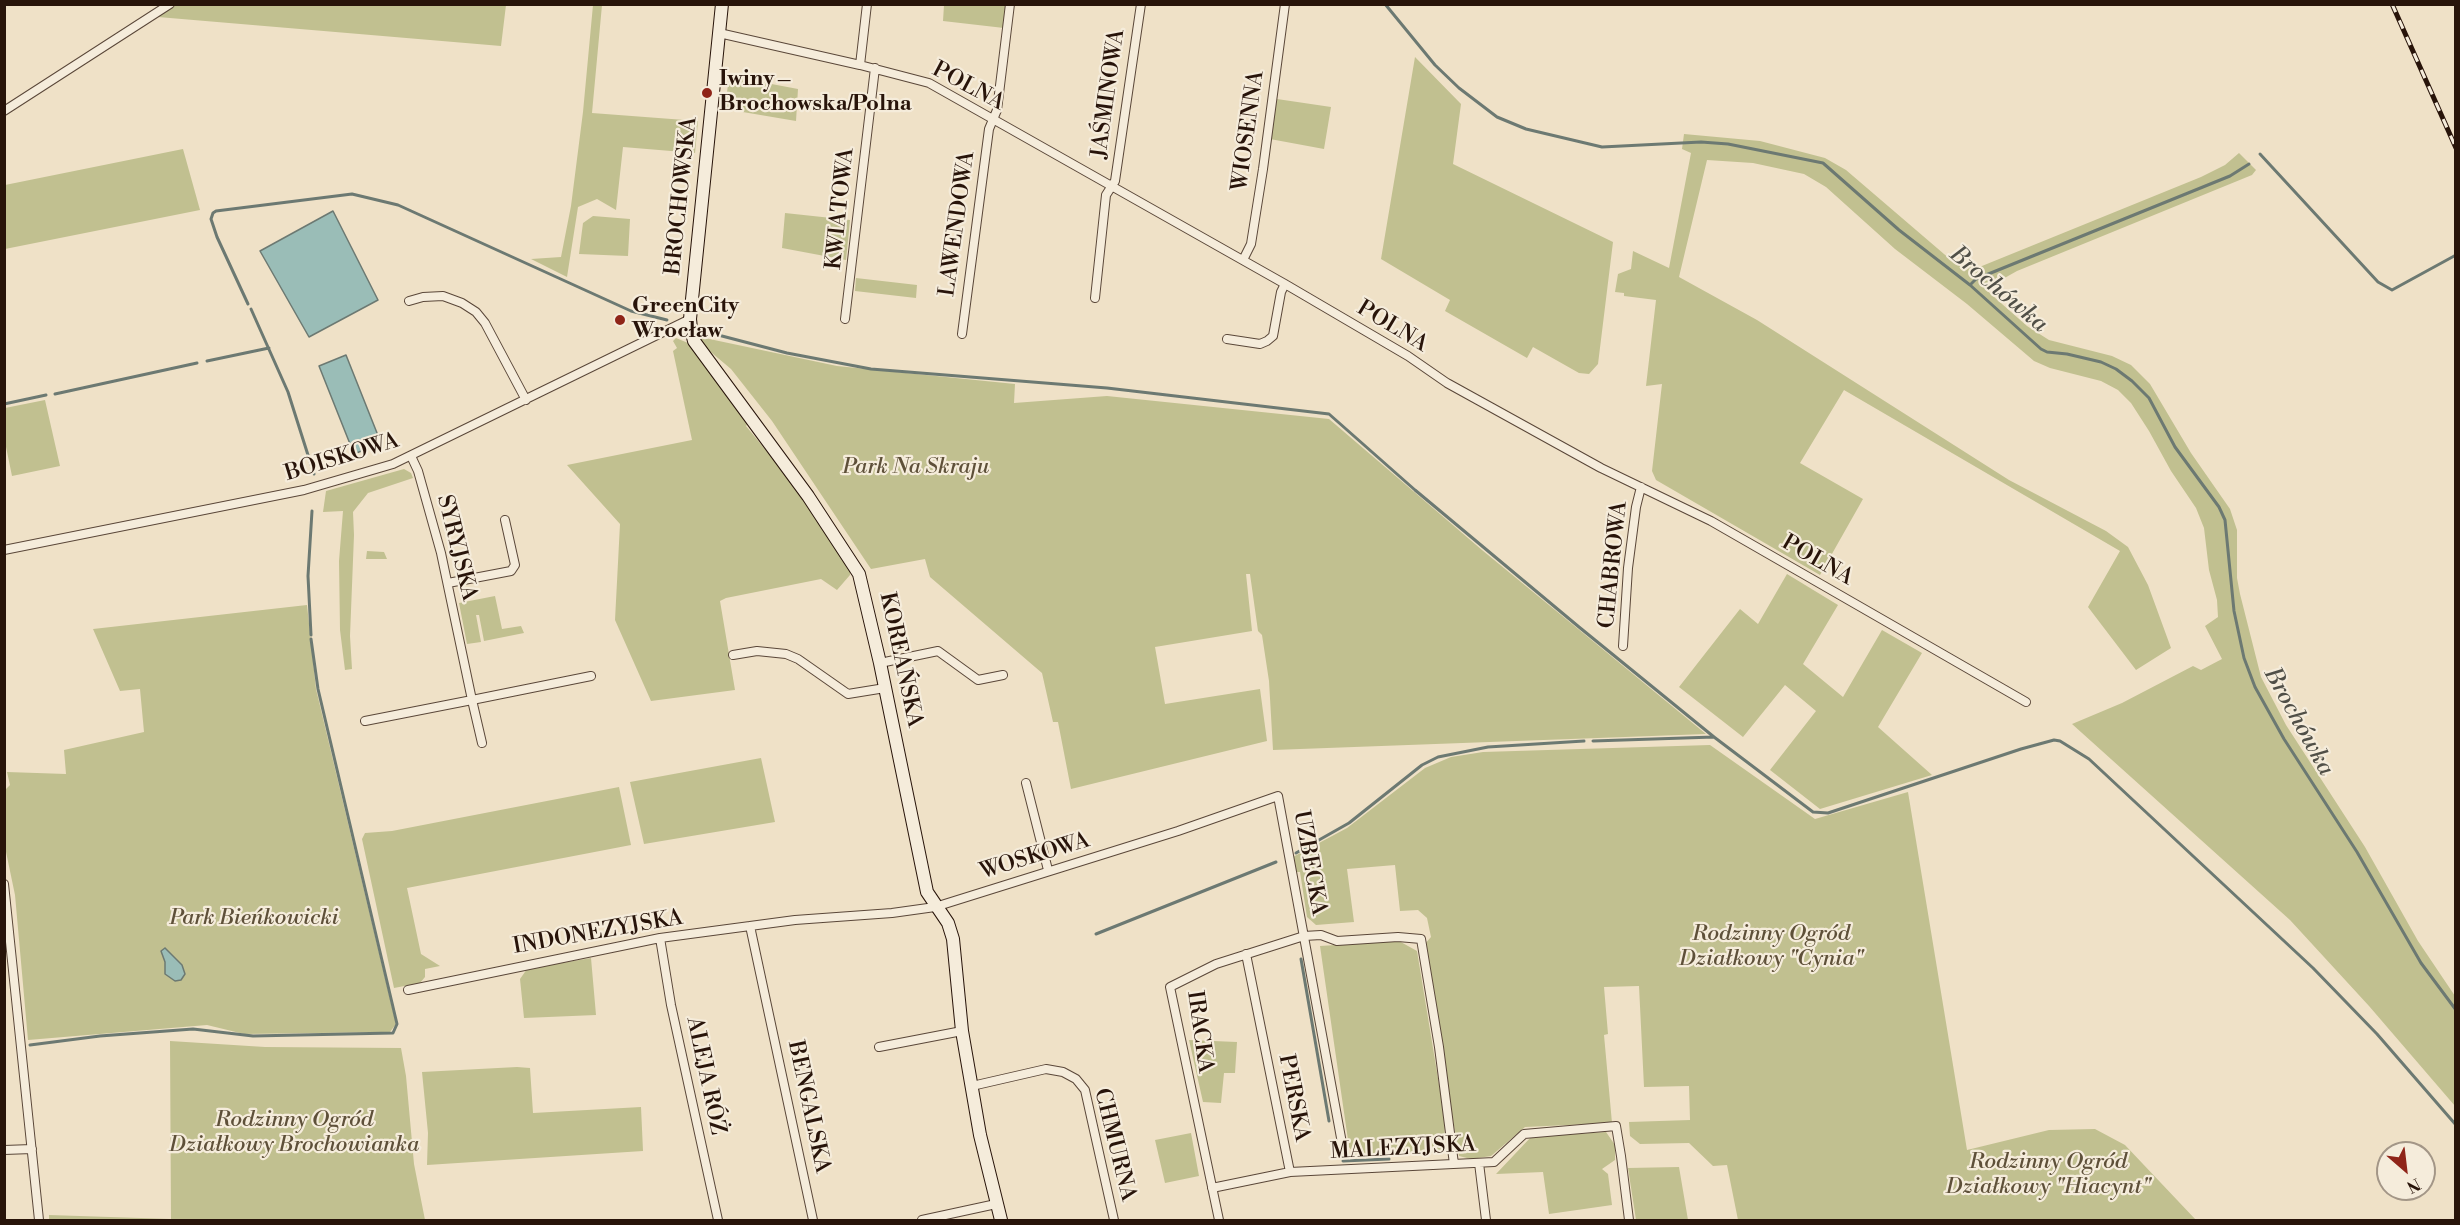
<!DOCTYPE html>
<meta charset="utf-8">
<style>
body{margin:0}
#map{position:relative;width:2460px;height:1225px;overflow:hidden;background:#efe1c7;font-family:"Libre Bodoni",serif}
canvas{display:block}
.frame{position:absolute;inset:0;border:6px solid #28140a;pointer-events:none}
.north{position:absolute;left:2376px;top:1141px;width:60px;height:60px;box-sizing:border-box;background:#f5ecdb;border:2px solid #a39687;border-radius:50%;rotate:152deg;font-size:16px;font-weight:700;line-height:24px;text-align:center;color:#28140a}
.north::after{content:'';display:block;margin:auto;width:21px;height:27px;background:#8f2418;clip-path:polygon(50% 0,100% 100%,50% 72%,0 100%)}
</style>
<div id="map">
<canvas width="2460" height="1225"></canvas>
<div class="frame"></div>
<div class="north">N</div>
</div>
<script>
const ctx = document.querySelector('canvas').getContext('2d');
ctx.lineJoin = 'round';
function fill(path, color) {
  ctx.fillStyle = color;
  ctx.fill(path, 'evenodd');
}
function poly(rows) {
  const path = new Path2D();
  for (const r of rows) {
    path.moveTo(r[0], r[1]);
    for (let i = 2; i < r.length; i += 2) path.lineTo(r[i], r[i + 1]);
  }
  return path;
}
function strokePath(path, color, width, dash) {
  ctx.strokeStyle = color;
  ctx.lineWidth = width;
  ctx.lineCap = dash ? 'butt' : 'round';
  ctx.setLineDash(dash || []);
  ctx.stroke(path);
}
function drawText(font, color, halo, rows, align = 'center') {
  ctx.font = font + ' "Libre Bodoni",serif';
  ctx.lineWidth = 4.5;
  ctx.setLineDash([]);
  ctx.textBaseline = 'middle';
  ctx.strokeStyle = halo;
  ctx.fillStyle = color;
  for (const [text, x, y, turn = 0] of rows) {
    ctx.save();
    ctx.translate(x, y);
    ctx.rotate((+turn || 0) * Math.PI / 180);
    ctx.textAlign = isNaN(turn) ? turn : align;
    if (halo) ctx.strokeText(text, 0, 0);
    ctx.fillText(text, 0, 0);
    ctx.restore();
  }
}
const green = poly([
 [177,4,506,5,501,46,158,17],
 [593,5,602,5,592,113,698,121,695,153,623,147,616,210,597,199,578,207,567,277,531,259,561,257,571,206,583,112],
 [944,5,1007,5,1004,28,943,21],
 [1415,57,1461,104,1453,164,1613,242,1598,364,1589,374,1579,373,1533,347,1527,358,1445,311,1450,300,1381,259],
 [729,76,798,89,796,121,725,109],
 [1277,99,1331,107,1324,149,1270,139],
 [1684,134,1760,141,1825,158,1846,170,1951,260,1977,268,2201,177,2225,165,2239,153,2256,170,2252,175,2017,271,1985,289,2027,326,2049,340,2112,356,2131,365,2150,384,2191,453,2230,509,2237,530,2237,578,2240,594,2261,677,2286,725,2365,847,2418,941,2455,996,2455,1106,2369,1006,2290,920,2072,724,2122,703,2193,666,2201,670,2222,659,2205,626,2218,617,2217,600,2209,570,2204,528,2196,508,2171,471,2149,431,2131,403,2118,390,2101,381,2050,368,2034,361,1967,304,1895,249,1826,187,1804,174,1753,163,1707,160,1679,277,1757,320,2009,480,2106,531,2128,547,2148,585,2171,648,2136,670,2088,607,2120,551,1844,390,1800,463,1863,499,1820,575,1656,480,1652,471,1662,384,1646,386,1656,300,1624,296,1624,293,1615,292,1618,274,1631,269,1633,251,1669,268,1691,153,1682,149],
 [183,149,200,210,5,249,5,185],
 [785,213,850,220,846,260,782,248],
 [593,216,630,219,628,256,579,254,583,223],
 [856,278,917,285,916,298,855,291],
 [700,337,837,366,1015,384,1014,403,1107,396,1329,419,1482,550,1706,734,1273,750,1269,681,1262,635,1258,631,1250,574,1246,574,1252,631,1155,647,1165,704,1260,689,1267,741,1071,789,1058,722,1053,722,1042,673,930,577,925,559,871,569,772,421,731,369,706,348],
 [676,338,688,343,750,421,746,426,773,459,783,467,850,567,850,575,837,590,821,579,726,598,720,601,735,690,651,701,615,620,620,524,567,465,692,440,673,351,677,348,673,341],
 [45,400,60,466,12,476,5,442,5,408],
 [404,469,411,473,413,478,368,493,353,512,354,535,350,636,352,669,345,670,340,630,339,561,343,511,323,512,326,491],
 [367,551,384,552,387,559,366,559],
 [1787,574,1838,605,1803,664,1843,697,1882,630,1922,653,1878,727,1932,775,1820,809,1770,770,1816,711,1785,685,1743,737,1679,687,1740,609,1758,624],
 [495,596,502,629,521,626,524,633,484,641,479,615,476,615,481,642,467,644,459,603],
 [307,605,316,689,396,1024,390,1032,244,1034,207,1025,28,1040,15,895,5,847,4,791,10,785,7,772,66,774,64,750,144,732,140,689,120,691,93,629],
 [1710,745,1815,819,1908,792,1967,1150,2049,1130,2095,1129,2125,1145,2196,1220,1738,1220,1727,1165,1713,1166,1689,1143,1640,1144,1630,1136,1629,1122,1690,1120,1689,1086,1644,1087,1639,986,1604,987,1608,1034,1604,1035,1612,1123,1525,1127,1491,1156,1471,1159,1459,1156,1424,945,1431,937,1427,918,1418,910,1400,911,1395,865,1347,869,1354,922,1316,925,1307,917,1300,872,1293,872,1291,858,1347,828,1425,768,1451,757,1483,752],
 [761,758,775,822,644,844,630,782],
 [619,787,631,845,407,888,421,954,440,966,425,969,425,977,420,983,394,988,362,839,365,833,392,831],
 [1399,941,1417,951,1445,1121,1444,1149,1431,1153,1356,1156,1349,1147,1320,946],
 [591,958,596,1015,524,1018,520,979,527,969],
 [1189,1040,1237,1042,1235,1073,1224,1073,1221,1103,1203,1102],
 [170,1041,265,1047,401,1048,406,1076,414,1164,425,1220,49,1220,49,1215,171,1219],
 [517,1067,530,1068,533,1113,641,1107,643,1151,427,1165,428,1133,422,1072],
 [1606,1132,1615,1145,1615,1160,1602,1169,1608,1174,1612,1205,1549,1214,1543,1172,1496,1174,1531,1137],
 [1191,1133,1199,1176,1165,1183,1155,1140],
 [1679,1167,1688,1220,1636,1220,1628,1168]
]);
const water = poly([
 [333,211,378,300,309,337,260,251,333,211],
 [346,355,381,443,354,454,319,366,346,355],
 [165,948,182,965,185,974,181,980,175,981,165,974,165,962,161,951,165,948]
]);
const stream = poly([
 [1385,4,1435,65,1459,88,1497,117,1526,129,1602,147,1701,142,1728,144,1823,163,1899,230,1970,285,2041,349,2047,352,2067,354,2101,362,2116,369,2132,381,2149,398,2175,447,2219,507,2225,520,2234,611,2244,658,2255,687,2284,739,2357,852,2421,963,2456,1010],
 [2260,154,2378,282,2392,290,2456,255],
 [1970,285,1976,279,2230,176,2249,164],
 [248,304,217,237,211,219,213,213,216,211,352,194,398,205,631,311,667,320],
 [251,309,288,392,314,474],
 [699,330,787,353,871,369,1107,388,1329,414,1415,490,1579,627,1714,737,1813,812,1828,813,2021,749,2054,740,2060,741,2089,759,2313,968,2377,1034,2456,1125],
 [207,361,269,348],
 [55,394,197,363],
 [4,404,46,395],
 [311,635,308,576,312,511],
 [1593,741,1714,737],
 [1296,853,1349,823,1422,765,1438,757,1488,747,1584,741],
 [1096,934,1276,862],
 [1301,959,1329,1121],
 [30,1045,100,1036,193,1029,253,1036,393,1033,397,1024,318,689,311,639],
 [1334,1150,1335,1155],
 [1343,1161,1389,1159]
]);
const street = poly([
 [719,33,860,65,929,83,1285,284,1408,356,1447,383,1601,468,1711,521,2026,702],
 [860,65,867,4],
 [4,111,170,4],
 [1243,260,1251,244,1263,169,1285,4],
 [1095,298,1106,195,1115,181,1141,4],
 [409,301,423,297,443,296,462,303,476,312,485,323,526,400],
 [845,319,875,68],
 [962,334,989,129,997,110,1010,4],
 [1227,339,1260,344,1267,341,1273,336,1281,292,1285,284],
 [411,456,418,471,441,553,472,700,591,676],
 [4,550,304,490,393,464,690,319],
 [448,583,511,571,515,565,505,520],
 [1623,646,1628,568,1636,507,1641,487],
 [733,655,757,651,786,654,798,659,848,694,885,688],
 [880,663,938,651,978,680,1003,675],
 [365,721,472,700,482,743],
 [1026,783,1048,870],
 [4,884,39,1220],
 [750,926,813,1220],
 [660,938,671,1005,718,1220],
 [408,990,660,938,795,920,892,913,935,907,1178,831,1278,796,1344,1154],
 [879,1047,962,1031],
 [972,1086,1046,1069,1063,1072,1076,1079,1085,1090,1114,1220],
 [4,1150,32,1149],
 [1479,1163,1486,1220],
 [1290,1172,1494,1162,1524,1134,1616,1126,1621,1156,1629,1220],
 [1212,1188,1290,1172,1246,954],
 [922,1220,996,1204],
 [1219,1220,1170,987,1216,964,1304,936,1321,935,1337,941,1398,937,1421,939,1439,1047,1454,1164]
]);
const secondary = poly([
 [722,4,690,319,691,329,694,341,808,496,859,574,880,663,927,892,948,923,953,939,962,1031,980,1135,1001,1220]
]);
const rail = poly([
 [2392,4,2456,148]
]);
const markers = [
 [707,93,6,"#8f2418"],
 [620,320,6,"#8f2418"]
];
const poiNames = [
 ["Iwiny –",719,80],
 ["Brochowska/Polna",719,105],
 ["GreenCity",632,307],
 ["Wrocław",632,332]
];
const streetNames = [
 ["POLNA",968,87,28],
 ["JAŚMINOWA",1109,94,-82],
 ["WIOSENNA",1249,131,-82],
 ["BROCHOWSKA",682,196,-84],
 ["KWIATOWA",841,209,-84],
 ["LAWENDOWA",958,224,-82],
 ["POLNA",1392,327,31],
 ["BOISKOWA",342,458,-17],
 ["SYRYJSKA",456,548,76],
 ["POLNA",1817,561,30],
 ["CHABROWA",1614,565,-84],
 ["KOREAŃSKA",900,660,78],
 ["WOSKOWA",1035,857,-17],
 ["UZBECKA",1309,863,80],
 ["INDONEZYJSKA",598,933,-10],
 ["IRACKA",1199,1032,82],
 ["ALEJA RÓŻ",705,1076,78],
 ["PERSKA",1293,1098,79],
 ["BENGALSKA",808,1107,78],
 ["CHMURNA",1114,1145,76],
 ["MALEZYJSKA",1403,1149,-3]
];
const parkNames = [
 ["Park Na Skraju",916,468],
 ["Park Bieńkowicki",254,919],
 ["Rodzinny Ogród",1771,935],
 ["Działkowy \"Cynia\"",1771,960],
 ["Rodzinny Ogród",294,1121],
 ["Działkowy Brochowianka",294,1146],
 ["Rodzinny Ogród",2048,1163],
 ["Działkowy \"Hiacynt\"",2048,1188]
];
const waterNames = [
 ["Brochówka",1998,290,40],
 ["Brochówka",2298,722,61]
];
fill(green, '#c1c090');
fill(water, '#9abdb7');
strokePath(water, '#6c7972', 1.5);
strokePath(stream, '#6c7972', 3);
strokePath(street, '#5a4739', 10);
strokePath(secondary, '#28140a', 14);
strokePath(street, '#f5ecdb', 8);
strokePath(secondary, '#f5ecdb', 12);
strokePath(rail, '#28140a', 5);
strokePath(rail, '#f5ecdb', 3, [9]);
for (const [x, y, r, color] of markers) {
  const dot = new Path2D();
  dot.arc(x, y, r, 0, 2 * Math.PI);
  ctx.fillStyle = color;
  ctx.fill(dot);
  strokePath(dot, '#f5ecdb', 2);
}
drawText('bold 22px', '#28140a', '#f5ecdb', poiNames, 'left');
drawText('22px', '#28140a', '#f5ecdb', streetNames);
drawText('italic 22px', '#5e5039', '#f5ecdb', parkNames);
drawText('italic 24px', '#504f47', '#f5ecdb', waterNames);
</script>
